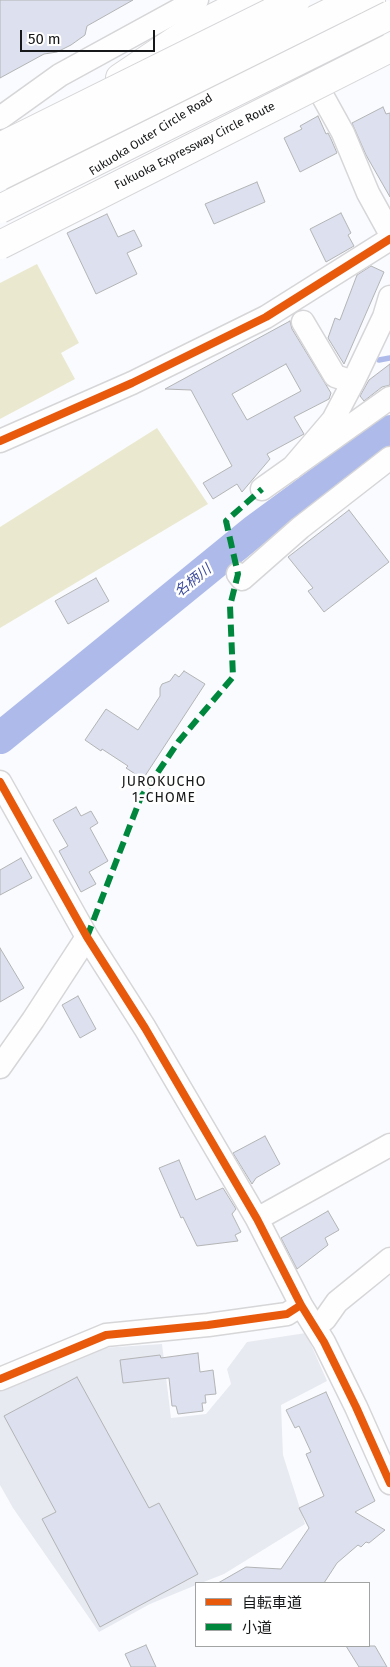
<!DOCTYPE html>
<meta charset="utf-8">
<style>
body{margin:0}
#map{position:relative;width:390px;height:1667px;overflow:hidden;background:#fafbfe;font-family:"Fira Sans","Noto Sans JP",sans-serif}
canvas{display:block}
.legend{position:absolute;left:195px;top:1582px;width:175px;height:65px;box-sizing:border-box;background:#fff;border:1px solid #a2a3a3;margin:0;padding:6px 9px;list-style:none;font-size:15px;color:#171819}
.legend li{display:flex;align-items:center;gap:10px;height:25px}
.legend b{width:25px;border:1px solid #a2a3a3}
.scale{position:absolute;left:20px;top:30px;width:135px;height:22px;box-sizing:border-box;border:2px solid #171819;border-top:0;padding-left:6px;font-size:15px;line-height:18px;white-space:nowrap;color:#171819;-webkit-text-stroke:4px #fff;paint-order:stroke}
</style>
<div id="map">
<canvas width="390" height="1667"></canvas>
<ul class="legend">
<li><b style="height:6px;background:#e8590c"></b>自転車道</li>
<li><b style="height:6px;background:#00873e"></b>小道</li>
</ul>
<div class="scale">50 m</div>
</div>
<script>
const ctx = document.querySelector('canvas').getContext('2d');
ctx.lineJoin = 'round';
function fill(path, color) {
  ctx.fillStyle = color;
  ctx.fill(path, 'evenodd');
}
function poly(rows) {
  const path = new Path2D();
  for (const r of rows) {
    path.moveTo(r[0], r[1]);
    for (let i = 2; i < r.length; i += 2) path.lineTo(r[i], r[i + 1]);
  }
  return path;
}
function strokePath(path, color, width, dash) {
  ctx.strokeStyle = color;
  ctx.lineWidth = width;
  ctx.lineCap = dash ? 'butt' : 'round';
  ctx.setLineDash(dash || []);
  ctx.stroke(path);
}
function drawText(font, color, halo, rows, align = 'center') {
  ctx.font = font + ' "Fira Sans","Noto Sans JP",sans-serif';
  ctx.lineWidth = 5;
  ctx.setLineDash([]);
  ctx.textBaseline = 'middle';
  ctx.strokeStyle = halo;
  ctx.fillStyle = color;
  for (const [text, x, y, turn = 0] of rows) {
    ctx.save();
    ctx.translate(x, y);
    ctx.rotate((+turn || 0) * Math.PI / 180);
    ctx.textAlign = isNaN(turn) ? turn : align;
    if (halo) ctx.strokeText(text, 0, 0);
    ctx.fillText(text, 0, 0);
    ctx.restore();
  }
}
const built = poly([
 [306,1333,327,1381,281,1405,283,1455,305,1524,224,1574,201,1583,196,1583,196,1585,150,1604,99,1632,13,1508,0,1485,0,1390,102,1348,162,1344,171,1418,206,1414,231,1384,227,1369,247,1342]
]);
const green = poly([
 [37,264,79,343,61,353,75,379,0,419,0,283],
 [157,428,208,504,0,628,0,527]
]);
const stream = poly([
 [379,360,390,358]
]);
const river = poly([
 [0,738,254,531,390,431]
]);
const building = poly([
 [0,0,133,0,87,26,85,35,71,45,57,52,44,54,0,78,0,0],
 [383,107,386,114,390,113,390,197,366,155,352,123,383,107],
 [318,116,326,134,328,133,331,139,337,153,300,172,284,138,302,129,300,126,318,116],
 [257,182,265,202,214,224,205,204,257,182],
 [341,213,351,233,348,235,354,246,326,262,310,229,341,213],
 [107,214,118,237,134,230,142,246,127,253,137,274,96,294,67,233,107,214],
 [371,266,384,272,344,364,328,338,335,318,340,320,357,275,371,266],
 [290,321,292,329,331,393,329,399,294,417,304,434,267,454,270,459,242,492,237,484,213,499,203,483,232,466,191,390,165,389,290,321],
 [286,364,301,391,247,420,232,394,286,364],
 [390,364,390,385,382,387,364,401,360,396,369,380,390,364],
 [349,510,389,562,324,612,308,591,313,588,288,557,349,510],
 [96,578,109,601,68,624,55,601,96,578],
 [184,671,205,684,143,779,126,768,128,766,102,749,101,751,85,740,106,709,138,730,160,696,160,688,162,684,170,681,175,674,179,677,184,671],
 [76,807,81,816,91,811,98,823,90,828,108,861,89,872,96,884,81,892,59,851,68,846,53,820,76,807],
 [21,858,32,878,0,895,0,870,21,858],
 [0,948,24,988,0,1002,0,948],
 [78,996,96,1029,80,1038,62,1005,78,996],
 [265,1136,280,1164,256,1178,252,1184,233,1153,265,1136],
 [179,1160,196,1200,223,1188,236,1209,232,1214,241,1232,235,1235,238,1241,197,1246,183,1217,181,1218,159,1168,179,1160],
 [328,1211,339,1230,325,1238,328,1245,297,1269,281,1238,328,1211],
 [198,1353,200,1372,213,1370,216,1394,205,1395,206,1403,202,1403,203,1411,178,1414,176,1406,172,1406,169,1378,123,1383,120,1360,160,1355,161,1358,198,1353],
 [77,1377,149,1508,159,1503,198,1574,100,1627,42,1519,56,1512,4,1416,77,1377],
 [326,1392,375,1501,355,1512,385,1530,369,1543,366,1542,361,1547,358,1545,337,1563,324,1583,218,1583,246,1567,281,1569,309,1528,299,1508,324,1496,306,1454,311,1452,299,1426,295,1428,286,1410,326,1392],
 [146,1645,156,1667,131,1667,125,1654,146,1645],
 [346,1646,375,1646,387,1667,359,1667,346,1646]
]);
const minor = poly([
 [298,43,322,95,343,133,368,193,390,233],
 [0,118,60,75,197,0],
 [303,322,335,376,353,382],
 [0,441,132,383,266,317,390,239],
 [292,468,333,420,353,382,384,317,390,297],
 [262,489,390,398],
 [238,574,242,579,300,528,390,458],
 [0,782,87,937,145,1028,257,1219,301,1305,324,1342,356,1407,390,1483],
 [0,1067,33,1020,87,937],
 [257,1219,390,1145],
 [315,1327,325,1319,337,1302,390,1259],
 [0,1379,106,1335,208,1325,287,1314,301,1305]
]);
const highway = poly([
 [255,70,371,0],
 [120,78,199,25,249,0]
]);
const highwayBridge = poly([
 [0,147,296,0],
 [0,176,355,0],
 [0,209,390,15],
 [0,245,390,48]
]);
const quiet = poly([
 [87,937,141,797,179,741,233,677,230,606,238,574,226,521,262,489]
]);
const cycleway = poly([
 [0,441,132,383,266,317,390,239],
 [0,782,87,937,145,1028,257,1219,301,1305,324,1342,356,1407,390,1483],
 [0,1379,106,1335,208,1325,287,1314,301,1305]
]);
const streetNames = [
 ["Fukuoka Outer Circle Road",151,135,-32],
 ["Fukuoka Expressway Circle Route",195,146,-27]
];
const waterNames = [
 ["名柄川",193,581,-39]
];
const neighbourhoodNames = [
 ["JUROKUCHO",164,782],
 ["1-CHOME",164,798]
];
fill(built, '#e8eaf2');
fill(green, '#eae9d0');
strokePath(stream, '#aebbea', 5.5);
strokePath(river, '#aebbea', 32);
fill(building, '#dce0ef');
strokePath(building, '#b3b4b5', 1);
strokePath(minor, '#d6d6d8', 25);
strokePath(highway, '#d6d6d8', 30);
strokePath(minor, '#fefeff', 22);
strokePath(highway, '#fefeff', 28);
strokePath(highwayBridge, '#d6d6d8', 30, []);
strokePath(highwayBridge, '#fefeff', 28);
strokePath(quiet, '#00873e', 6, [12, 6]);
strokePath(cycleway, '#e8590c', 8);
drawText('12px', '#171819', '#fff', streetNames);
drawText('italic 14px', '#3e4c9c', '#fff', waterNames);
ctx.letterSpacing = '1px';
drawText('14px', '#171819', '#fff', neighbourhoodNames);
ctx.letterSpacing = '0px';
</script>
